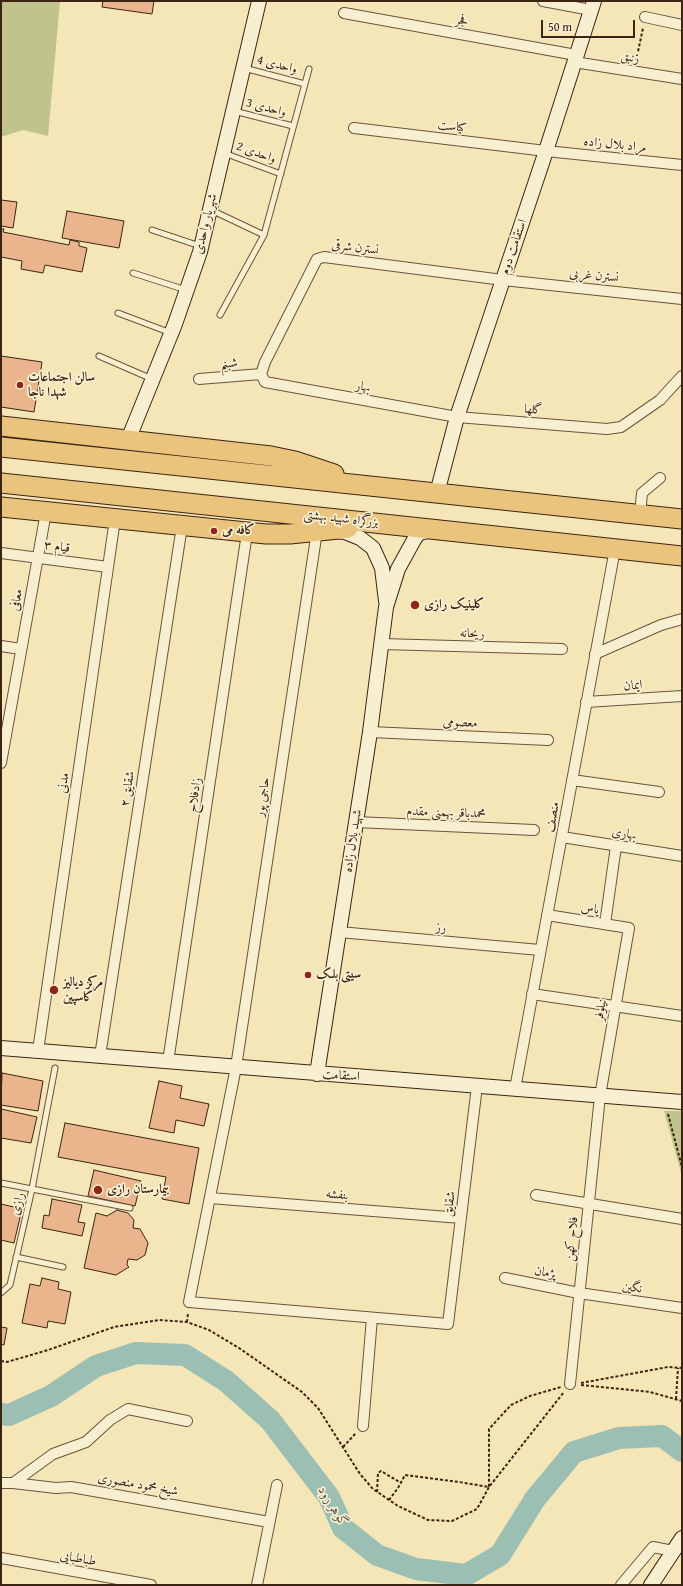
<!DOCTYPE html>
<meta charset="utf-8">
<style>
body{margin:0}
#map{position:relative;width:683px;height:1586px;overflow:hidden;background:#f5e6b8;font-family:"Gentium Book Plus",serif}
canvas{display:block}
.frame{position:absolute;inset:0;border:2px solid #3c2413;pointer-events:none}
.scale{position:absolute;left:541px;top:20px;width:94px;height:18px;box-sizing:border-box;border:2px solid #3c2413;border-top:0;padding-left:5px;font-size:12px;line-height:14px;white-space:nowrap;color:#3c2413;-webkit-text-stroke:3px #f8efd1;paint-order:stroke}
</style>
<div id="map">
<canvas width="683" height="1586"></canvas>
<div class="frame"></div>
<div class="scale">50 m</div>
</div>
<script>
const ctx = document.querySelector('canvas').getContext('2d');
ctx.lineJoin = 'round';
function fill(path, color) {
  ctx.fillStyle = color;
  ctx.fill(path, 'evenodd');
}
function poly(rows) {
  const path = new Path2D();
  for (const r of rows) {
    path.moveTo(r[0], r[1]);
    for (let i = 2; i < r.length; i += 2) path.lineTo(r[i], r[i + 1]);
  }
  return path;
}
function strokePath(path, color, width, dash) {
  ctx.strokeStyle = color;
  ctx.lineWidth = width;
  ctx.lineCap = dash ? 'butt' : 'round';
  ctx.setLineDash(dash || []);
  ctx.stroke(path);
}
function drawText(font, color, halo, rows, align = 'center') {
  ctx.font = font + ' "Gentium Book Plus",Amiri,serif';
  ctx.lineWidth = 3.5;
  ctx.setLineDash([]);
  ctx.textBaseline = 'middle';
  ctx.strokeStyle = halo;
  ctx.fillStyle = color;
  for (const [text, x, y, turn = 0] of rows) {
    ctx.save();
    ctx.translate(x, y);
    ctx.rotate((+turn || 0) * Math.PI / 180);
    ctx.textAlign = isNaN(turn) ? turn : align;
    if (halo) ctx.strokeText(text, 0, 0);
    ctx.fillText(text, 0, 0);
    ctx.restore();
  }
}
const green = poly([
 [1,1,60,1,48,136,23,130,1,137],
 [664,1111,682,1111,682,1177]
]);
const river = poly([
 [1,1414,9,1415,51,1396,96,1366,136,1353,185,1355,226,1381,270,1420,329,1497,343,1528,377,1555,416,1569,466,1575,500,1555,535,1499,574,1452,619,1438,662,1436,682,1451]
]);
const building = poly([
 [103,1,154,1,152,14,102,7,103,1],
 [1,200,17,202,13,228,1,226,1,200],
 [67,211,124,221,119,248,62,238,67,211],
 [1,229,4,229,3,232,69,245,70,240,79,242,79,246,87,248,82,272,45,265,43,273,21,269,22,261,1,257,1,229],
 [1,356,42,362,34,412,1,407,1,356],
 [2,1073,43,1081,38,1111,1,1105,2,1073],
 [159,1081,182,1086,180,1098,209,1104,204,1126,176,1120,174,1133,149,1128,159,1081],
 [1,1109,37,1117,31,1143,1,1138,1,1109],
 [65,1123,199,1148,189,1204,162,1199,166,1177,58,1157,65,1123],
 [94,1170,141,1181,135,1206,88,1196,94,1170],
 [52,1199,82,1205,78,1222,85,1223,82,1236,42,1228,44,1215,49,1216,52,1199],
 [1,1204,22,1209,14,1243,1,1240,1,1204],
 [117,1210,128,1213,134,1220,133,1228,140,1229,148,1243,145,1255,137,1260,128,1259,127,1265,129,1267,116,1275,84,1268,96,1213,107,1216,117,1210],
 [42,1278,59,1282,58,1289,71,1292,65,1324,48,1321,47,1328,22,1323,30,1284,40,1286,42,1278],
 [1,1327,7,1328,4,1345,1,1344,1,1327]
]);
const path = poly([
 [636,61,643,28],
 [668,1114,682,1167],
 [187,1322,188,1313],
 [1,1361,7,1362,48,1350,114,1327,159,1320,187,1322,209,1330,239,1348,302,1392,318,1408,360,1474,373,1489,398,1506,428,1520,452,1521,477,1509,489,1487,564,1392],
 [581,1383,668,1367,682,1368],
 [581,1385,650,1392,682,1401],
 [676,1399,678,1368],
 [343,1447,356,1433],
 [377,1492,378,1473,381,1471,401,1483],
 [389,1500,398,1488,405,1475,459,1482,489,1487,489,1429,511,1405,530,1396,561,1387]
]);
const lane = poly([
 [244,68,305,84],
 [234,111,293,126],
 [224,153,281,174],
 [211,210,264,235],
 [152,230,200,246],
 [133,273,186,290],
 [118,313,171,333],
 [220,315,264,235,309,69],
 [99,356,152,379],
 [1,1183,32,1189,55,1068],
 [16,1257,63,1267],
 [1,1293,10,1285,32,1189,130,1208]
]);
const street = poly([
 [543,1,591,10],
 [344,13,576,55],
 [645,17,682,25],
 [574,62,682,79],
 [354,128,546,151,682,165],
 [682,299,503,280,324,257,317,259,265,362,261,374,265,382,457,417,607,429,621,427,660,400,682,376],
 [199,379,261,374],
 [640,515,642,493,660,478],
 [317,531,236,1067,189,1302,448,1324,477,1086],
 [1,553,108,567],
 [381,644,562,649],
 [1,646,21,649],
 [595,654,661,625,682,619],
 [586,702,682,696],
 [370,732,548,740],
 [1,763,46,512],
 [572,780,659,792],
 [356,822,534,830],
 [562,837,682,856],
 [547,915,629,928,600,1096,570,1384],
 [605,924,616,846],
 [339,932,540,950],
 [532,994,682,1016],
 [38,1051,115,519],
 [100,1056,182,526],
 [168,1062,247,533],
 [515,1089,615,549],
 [536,1195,682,1219],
 [210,1198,461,1218],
 [505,1278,579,1293,682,1308],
 [363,1426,372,1318],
 [1,1483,13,1483,56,1488,71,1487,269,1522],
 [13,1483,53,1454,86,1442,110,1420,128,1409,187,1421],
 [1,1558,151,1585],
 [257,1585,277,1485],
 [621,1585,653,1547,673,1551]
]);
const secondary = poly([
 [128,440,175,324,200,252,259,1],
 [437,493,457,417,546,151,594,1],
 [335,531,345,532,360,538,373,548,382,568,386,601],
 [1,1048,682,1102],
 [317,1074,370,732,386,607,398,569,415,538,419,533,433,530],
 [651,1585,682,1538]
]);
const highway = poly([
 [1,426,271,456,295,461,334,474],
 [1,447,682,519],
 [1,483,682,556],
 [1,507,266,534,290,534,348,528]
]);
const markers = [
 [20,385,4,"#8f2418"],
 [214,531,4,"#8f2418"],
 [415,605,5,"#8f2418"],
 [308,975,4,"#8f2418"],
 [54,990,5,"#8f2418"],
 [98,1190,5,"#8f2418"]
];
const streetNames = [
 ["فجر",462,21,10],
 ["زنبق",630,58,9],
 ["واحدی 4",277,65,14],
 ["واحدی 3",266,108,15],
 ["کیاست",452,127,7],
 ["مراد بلال زاده",615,145,6],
 ["واحدی 2",256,153,20],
 ["شهریار واحدی",206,224,-76],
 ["استقامت دوم",514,247,-71],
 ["نسترن شرقی",355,248,7],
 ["نسترن غربی",594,276,6],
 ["شبنم",229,364,-5],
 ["بهار",363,387,10],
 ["گلها",533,410,5],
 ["بزرگراه شهید بهشتی",341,519,6],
 ["قیام ۳",57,547,8],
 ["معافی",17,600,-80],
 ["ریحانه",472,634,2],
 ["ایمان",633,686,-4],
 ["معصومی",460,723,2],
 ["مدنی",64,783,-82],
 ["شقایق ۲",128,789,-81],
 ["زادفلاح",195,795,-82],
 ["حاجی پور",263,797,-81],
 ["محمدباقر بهمنی مقدم",446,813,2],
 ["منصف",553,817,-80],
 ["بهاری",624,834,9],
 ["شهید بلال زاده",353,841,-81],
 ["یاس",590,909,9],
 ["رز",441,928,5],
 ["نیلوفر",601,1010,-80],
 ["استقامت",341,1076,4],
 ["بنفشه",337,1195,5],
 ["رازی",18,1204,-76],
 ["شقایق",450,1204,-83],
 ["فلاح کهن",572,1239,-84],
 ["پژمان",545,1273,11],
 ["نگین",632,1288,8],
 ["شیخ محمود منصوری",138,1485,10],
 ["طباطبایی",78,1559,10]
];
const poiNames = [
 ["سالن اجتماعات",28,378],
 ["شهدا ناجا",28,393],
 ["کافه می",222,531],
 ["کلینیک رازی",424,605],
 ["سیتی بلک",316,975],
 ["مرکز دیالیز",63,983],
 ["کاسپین",63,998],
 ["بیمارستان رازی",107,1190]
];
const waterNames = [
 ["گوهر رود",333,1507,58]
];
fill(green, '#c0c48c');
strokePath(river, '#9cbfb3', 22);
fill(building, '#eab58d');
strokePath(building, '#3c2413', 1);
strokePath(lane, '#6a543c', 7);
strokePath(street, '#6a543c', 12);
strokePath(secondary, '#3c2413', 16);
strokePath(highway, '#3c2413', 21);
strokePath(path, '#3c2413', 2, [3, 2]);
strokePath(lane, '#f8efd1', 5);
strokePath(street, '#f8efd1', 10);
strokePath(secondary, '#f8efd1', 14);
strokePath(highway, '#eac37c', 19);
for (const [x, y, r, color] of markers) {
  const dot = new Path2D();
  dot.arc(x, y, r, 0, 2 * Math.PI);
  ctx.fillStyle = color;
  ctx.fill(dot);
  strokePath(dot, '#f8efd1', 1.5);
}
drawText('13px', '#3c2413', '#f8efd1', streetNames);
drawText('bold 13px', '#3c2413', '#f8efd1', poiNames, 'left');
drawText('italic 14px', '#595243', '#f8efd1', waterNames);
</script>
